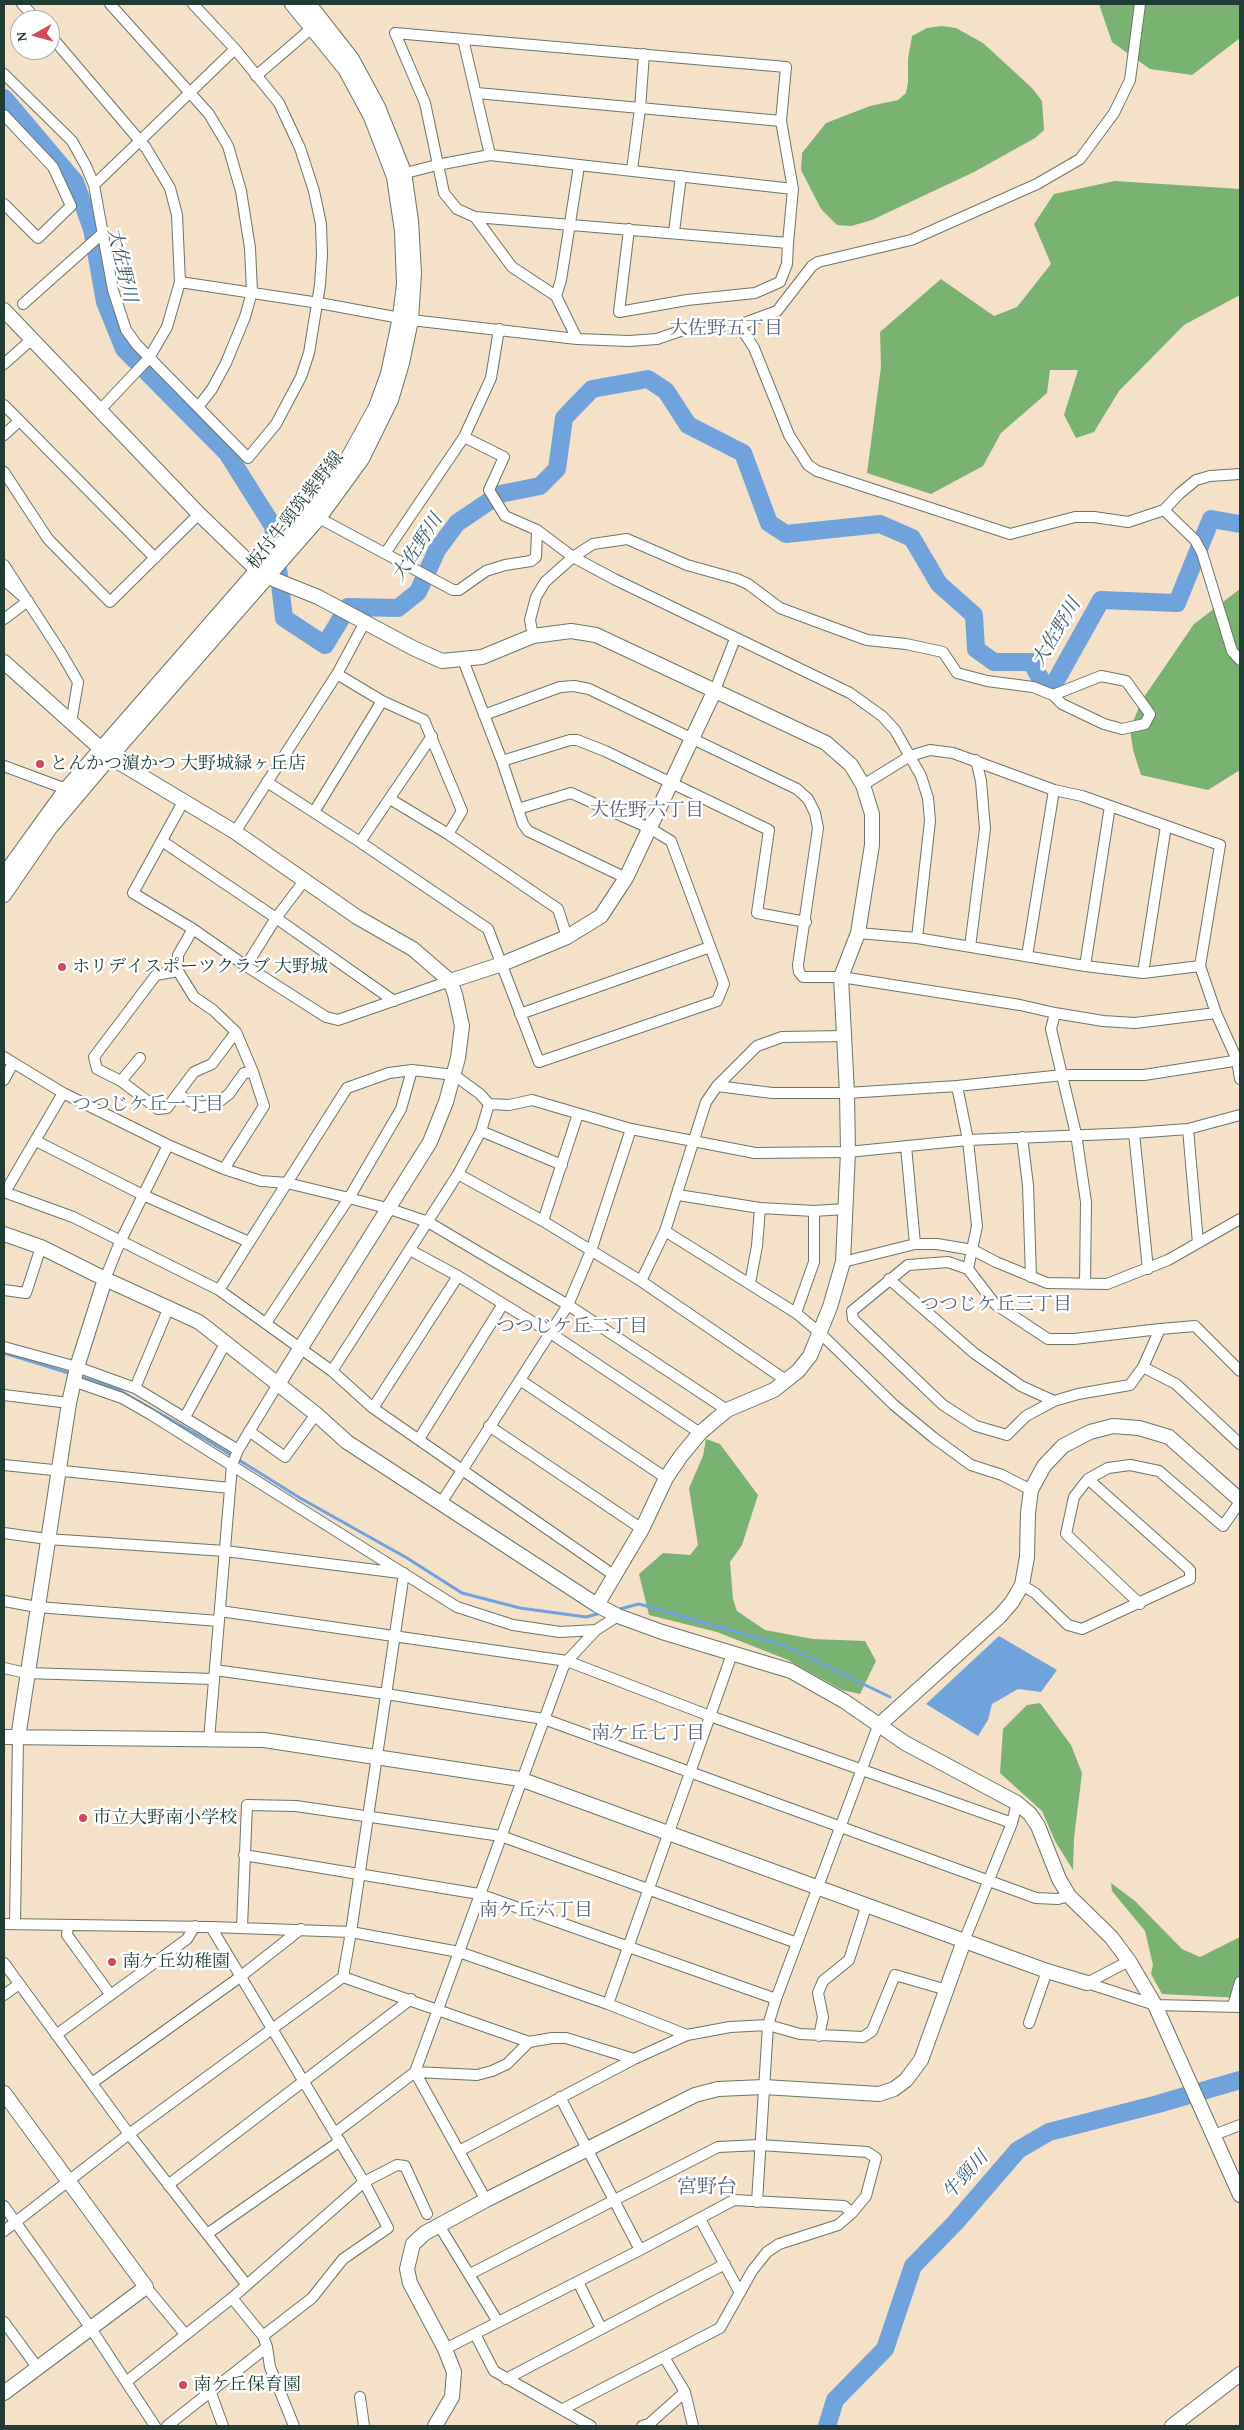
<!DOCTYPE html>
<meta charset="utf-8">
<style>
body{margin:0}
#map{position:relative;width:1244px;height:2430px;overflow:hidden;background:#f5e1c8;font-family:"Gentium Book Plus",serif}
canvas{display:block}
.frame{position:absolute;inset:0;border:5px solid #1f3d34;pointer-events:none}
.north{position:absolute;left:10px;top:10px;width:50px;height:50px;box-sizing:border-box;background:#fff;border:1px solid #a5b1ae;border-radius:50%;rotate:263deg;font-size:14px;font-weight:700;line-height:20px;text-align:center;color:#1f3d34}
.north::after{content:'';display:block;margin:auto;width:18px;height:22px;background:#d1495b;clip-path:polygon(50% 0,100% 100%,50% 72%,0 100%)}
</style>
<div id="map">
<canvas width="1244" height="2430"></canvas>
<div class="frame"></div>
<div class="north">N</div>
</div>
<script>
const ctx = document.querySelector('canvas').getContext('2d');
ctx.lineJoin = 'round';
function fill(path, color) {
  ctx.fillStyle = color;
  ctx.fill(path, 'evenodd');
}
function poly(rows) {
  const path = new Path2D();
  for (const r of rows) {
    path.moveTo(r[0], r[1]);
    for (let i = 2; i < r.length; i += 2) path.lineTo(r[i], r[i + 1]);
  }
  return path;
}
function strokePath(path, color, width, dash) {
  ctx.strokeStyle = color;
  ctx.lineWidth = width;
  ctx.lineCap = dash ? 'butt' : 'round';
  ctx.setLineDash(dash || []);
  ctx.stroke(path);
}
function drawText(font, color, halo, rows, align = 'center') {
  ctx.font = font + ' "Gentium Book Plus","Noto Serif JP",serif';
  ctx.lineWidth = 5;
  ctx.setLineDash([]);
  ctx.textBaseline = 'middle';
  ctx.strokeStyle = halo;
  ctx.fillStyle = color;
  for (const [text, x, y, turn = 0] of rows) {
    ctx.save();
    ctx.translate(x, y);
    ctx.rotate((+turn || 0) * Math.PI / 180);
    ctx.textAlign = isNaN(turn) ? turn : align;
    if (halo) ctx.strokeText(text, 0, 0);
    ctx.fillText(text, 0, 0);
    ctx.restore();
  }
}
const forest = poly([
 [1099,4,1240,4,1240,38,1192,75,1150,69,1112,42],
 [941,26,956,28,983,43,1032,88,1042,101,1044,130,1035,138,974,172,872,220,851,226,837,225,821,209,801,170,802,153,826,123,870,106,898,100,906,93,908,82,908,59,912,36,927,28],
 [1115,181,1240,189,1240,295,1184,325,1119,391,1094,432,1076,438,1064,415,1078,370,1050,370,1047,393,1001,433,983,466,931,494,867,473,881,367,880,332,941,279,994,316,1017,307,1051,264,1034,224,1054,194],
 [1240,589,1240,770,1208,790,1141,775,1133,750,1130,729,1142,700,1194,624],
 [706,1439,720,1444,758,1495,742,1545,730,1562,733,1599,737,1611,765,1630,813,1639,865,1641,876,1661,860,1694,842,1690,788,1660,717,1632,649,1615,639,1574,663,1553,690,1555,698,1545,689,1488,703,1456],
 [1040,1703,1071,1745,1082,1773,1074,1838,1073,1870,1055,1841,1042,1811,1000,1773,1003,1729,1027,1705],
 [1111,1883,1135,1901,1182,1949,1200,1957,1240,1937,1240,1998,1162,1994,1151,1974,1153,1965,1145,1931,1112,1891]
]);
const water = poly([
 [999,1636,1057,1670,1041,1692,1018,1689,992,1704,988,1720,978,1736,926,1704]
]);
const stream = poly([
 [4,1353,72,1374],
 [78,1376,117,1389,210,1442,300,1498,407,1558,462,1593,520,1608,586,1617,601,1613],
 [616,1610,639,1604,783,1645,890,1697]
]);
const river = poly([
 [4,98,75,182,92,229,105,302,124,349,227,453,273,526,284,618,325,645,348,607,398,608,418,592,437,550,457,523,500,494,540,486,557,469,564,418,592,389,648,379,666,391,688,425,743,453,769,523,786,534,880,524,912,538,939,584,974,615,976,649,994,662,1031,662,1043,683,1054,684,1101,600,1177,603,1211,519,1240,524],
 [827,2426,835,2400,885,2349,913,2266,955,2223,1018,2150,1049,2132,1158,2104,1240,2080]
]);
const street = poly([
 [22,4,37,20],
 [110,4,209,114,228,146,241,191,250,248,252,292,245,317,226,363,212,389,198,407],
 [50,35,146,148,170,188,177,215,180,282,167,327,149,358,100,410],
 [463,39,490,155],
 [4,74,72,141,86,166,94,185,113,290,126,330,137,345,248,458,276,424,301,377,309,353,320,285,322,255,321,224,314,191,300,148,279,103,235,49,193,4],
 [256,76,313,27],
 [477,93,781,121],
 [4,115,53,167,71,206,38,238,4,204],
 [632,170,640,109,644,54],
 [398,175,437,165,490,155,793,189],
 [94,185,235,49],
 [475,217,788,243,793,189,781,121,786,67,395,33,425,103,444,193,457,209,475,217,512,267,556,296,577,339],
 [629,229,619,312,687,300,755,293,780,282,787,264,788,243],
 [674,232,681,176],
 [180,282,319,303,411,320,577,339,629,341,657,339,689,328,739,325,777,311,812,266,818,262,911,240,1037,184,1080,159,1114,113,1130,80,1140,4],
 [556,296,561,280,579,166],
 [23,304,104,232],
 [739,325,754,348,789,435,808,465,817,471,1010,534,1075,517,1094,517,1128,522,1164,510,1179,494,1196,480,1210,476,1240,474],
 [4,364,32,339],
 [4,405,155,558],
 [4,435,19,421],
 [4,472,48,539,110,602,199,514],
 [1164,510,1195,540,1202,553,1232,651,1240,660],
 [319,518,453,590,459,590,486,571,505,565,531,561,536,557,537,530,505,516,489,490,504,457,464,437],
 [537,530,573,557,614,579,850,693,882,716,895,730,921,776,928,798,930,821,917,938],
 [386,552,464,437,491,378,499,329],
 [4,565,60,651,78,682,71,723],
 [4,580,28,601,4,619],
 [533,636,530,620,536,597,545,582,573,557,593,544,627,539,687,565,737,579,748,584,780,608,834,628,867,640,906,644,943,652,957,673,987,681,1033,687,1053,695],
 [463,660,502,761,523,824,528,831,626,878],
 [337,674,382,701,424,720,462,811,448,834],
 [1101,676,1126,681,1150,714,1145,724,1122,729,1104,724,1062,704,1053,695,1101,676],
 [715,690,735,639],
 [484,715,560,687,574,686,589,689,797,789,808,799,815,813,818,828,798,965,799,972,803,977,841,977,1020,1005,1055,1013,1103,1021,1135,1023,1216,1013],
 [502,761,570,740,577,740,605,751,769,830,757,913,806,922],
 [4,766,66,789],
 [267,782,360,842,488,929,539,1062,717,1001,724,984,671,841,651,829,571,793,518,809],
 [863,785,910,756,930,750,953,753,1054,790,1082,796,1220,845,1200,966,1216,1013,1237,1060,1240,1079],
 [390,799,448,834,558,909,567,937],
 [183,802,133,893,193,929,246,966,326,1017,338,1020,450,981],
 [314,812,382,701],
 [235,832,337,674,365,622],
 [162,841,276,918,394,1001],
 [360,842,432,736],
 [193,929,178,955,178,971,194,997,213,1010,236,1032,253,1072,264,1106,224,1169],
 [858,933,917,938,1085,966,1143,973,1200,966],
 [970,947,985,829,981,781,976,760],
 [1027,956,1054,790],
 [246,966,276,918,304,881],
 [1085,966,1110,806],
 [178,971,156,975,94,1057,97,1069,121,1081,158,1109,167,1108,194,1072,212,1064,236,1032],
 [1143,973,1166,826],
 [1055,1013,1051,1029,1076,1134,1086,1202,1085,1284],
 [520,1014,710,947],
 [4,1057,63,1093,168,1145,224,1169,261,1181,287,1183,349,1198,390,1209,428,1222,568,1305,727,1410],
 [4,1080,13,1063],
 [121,1081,140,1058],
 [717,1086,772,1093,847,1093,957,1086,1063,1075,1144,1075,1240,1060],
 [957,1086,968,1140,977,1226,968,1269],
 [179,1095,201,1107,216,1104,229,1094,244,1073,253,1072],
 [1188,1129,1198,1243],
 [481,1131,562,1165],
 [1134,1133,1148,1269],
 [1022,1137,1028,1185,1031,1277],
 [36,1141,143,1195,249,1242],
 [906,1146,915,1244],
 [458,1174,543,1221,641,1281,787,1381],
 [4,1192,73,1217,219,1290,332,1371,373,1408,615,1576],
 [5,1192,63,1093],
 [678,1195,760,1208,814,1211,845,1209],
 [543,1221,578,1114],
 [665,1231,796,1313,820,1333,894,1405,934,1438,971,1465,1002,1475,1031,1490],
 [410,1250,458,1276,549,1332,700,1433],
 [843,1262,915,1244,937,1244,973,1250,996,1262,1047,1283,1107,1284,1168,1260,1240,1219],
 [105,1279,120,1242,168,1145],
 [889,1279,974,1353,1021,1386,1054,1401],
 [641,1281,665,1231,706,1102,717,1086,757,1046,782,1037,845,1036],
 [750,1283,757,1246,760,1208],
 [4,1290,26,1293,41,1247],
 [219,1290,347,1088,389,1073,412,1070,454,1075,480,1094,489,1104,509,1105,532,1100,631,1129,755,1153,848,1152,968,1140,1134,1133,1188,1129,1240,1115],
 [796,1313,814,1262,814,1211],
 [266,1323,349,1198,401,1109,412,1070],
 [1160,1329,1143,1367,1130,1385,1078,1394,1054,1401,1026,1416,1007,1435,976,1426,943,1405,853,1319,852,1311,908,1265,948,1262,968,1269,995,1304,1048,1339,1074,1339,1160,1329,1195,1326,1240,1371],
 [4,1347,77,1367,135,1388,238,1450],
 [1143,1367,1176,1384,1240,1444],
 [332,1371,458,1174,481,1131,489,1104],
 [520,1380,666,1478],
 [73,1381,122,1398,150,1414,457,1607,513,1625,560,1632,596,1630],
 [135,1388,169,1307],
 [4,1395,69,1403],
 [373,1408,458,1276],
 [185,1417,226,1342],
 [489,1426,642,1529],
 [249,1431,285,1457,316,1414],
 [419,1439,503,1304],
 [4,1465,230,1488],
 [441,1503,568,1305,591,1251,631,1129],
 [4,1533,47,1539,225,1551,400,1573],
 [1022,1585,1035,1593,1068,1625,1082,1629,1190,1579,1190,1570,1088,1479],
 [4,1601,37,1607,219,1621],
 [1140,1604,1066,1534,1074,1497,1088,1479,1108,1468,1130,1465,1159,1471,1223,1526,1240,1502],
 [220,1611,567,1661,710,1716,1012,1823],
 [4,1668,26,1673,214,1679],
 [215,1670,386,1694,544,1719,1036,1898,1058,1899,1069,1896],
 [209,1740,232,1465,238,1450,278,1384],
 [244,1855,479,1894,776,1999],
 [4,1924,211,1927,364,2182,388,2228,343,2259,312,2298,263,2336,267,2347,270,2367,294,2426],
 [15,1924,18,1738],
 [68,1925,67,1935,110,1994],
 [211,1927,351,1932,459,1952,608,2004,687,2035],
 [242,1927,247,1805,296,1806,501,1836,797,1943],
 [964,1941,1012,1823,1017,1803],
 [4,1963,129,2134,246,2284],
 [343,1977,529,2042],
 [1087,1983,1155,2005,1240,2007],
 [1087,1983,1129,1961],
 [4,1995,19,1984],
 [608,2004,732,1654],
 [1233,2006,1240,1982],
 [1029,2023,1047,1971],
 [56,2035,187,1939,195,1926],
 [819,2036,823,2017,818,1993,823,1981,849,1960,867,1904],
 [415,2072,477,2075,492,2071,507,2064,529,2042,552,2038,566,2038,634,2059],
 [415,2072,486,2200],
 [92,2083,240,1977,301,1929],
 [560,2097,640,2250],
 [335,2133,415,2072,563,1668,567,1661,596,1630,618,1616],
 [1214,2135,1240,2125],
 [459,2151,634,2059,687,2035,730,2027,768,2025,800,2034,863,2037,872,2031,895,1975,947,1990],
 [168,2185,411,1999],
 [757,2202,768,2025,776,1999,878,1726],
 [4,2206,90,2327,155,2426],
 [700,2219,740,2293],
 [440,2227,498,2322],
 [4,2231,129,2134,343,1977,351,1932,404,1573],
 [207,2234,340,2141],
 [470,2274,718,2147,760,2145,867,2152,876,2158,866,2196,852,2213,838,2225,779,2244,767,2252,752,2271,720,2328,563,2409],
 [578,2282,601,2328],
 [146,2287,185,2334],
 [232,2298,263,2336],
 [4,2322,37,2367],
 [475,2334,494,2371,591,2426],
 [445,2349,640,2250,734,2200,844,2206,852,2213],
 [664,2357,685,2392,693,2426],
 [506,2379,725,2264],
 [126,2382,232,2298,364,2182,397,2165,405,2166,427,2214],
 [211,2393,223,2426],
 [360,2397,364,2426],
 [167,2426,267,2347],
 [642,2426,649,2424,685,2392]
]);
const secondary = poly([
 [4,310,199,514,257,570,268,577,318,597,413,648,442,661,482,657,533,636,571,631,596,635,826,743,851,765,863,785,872,814,872,845,858,933,841,977,847,1093,848,1152,843,1262,830,1307,810,1356,798,1371,774,1390,727,1410,700,1433,681,1456,666,1478,642,1529,597,1605],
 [4,662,110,757,235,832,357,917,413,949,450,981,455,994,462,1026,458,1058,446,1102,430,1142,278,1384],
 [4,875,66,789,257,570,304,520,344,465,376,407,388,374,400,317,404,284,402,231,394,177,371,117,345,69,292,4],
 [4,895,50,828,110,757,319,518,362,459,391,400,402,363,411,320,414,273,411,221,404,172,378,107,352,59,309,4],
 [450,981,502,964,567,937,601,916,626,878,715,690],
 [4,1234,41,1247,105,1279,199,1322,316,1414,347,1442,597,1605,618,1616,662,1632,791,1671,844,1701,905,1743,1017,1803,1030,1814,1038,1826,1059,1879,1069,1896,1111,1937,1129,1961,1155,2005,1240,2195],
 [878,1726,1000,1616,1012,1602,1022,1585,1027,1557,1028,1513,1031,1490,1044,1466,1063,1446,1090,1432,1113,1426,1139,1428,1169,1437,1240,1500],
 [4,1737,264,1740,520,1779,1047,1971,1087,1983],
 [18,1738,69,1403,77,1367,105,1279],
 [4,2093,146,2287,4,2393],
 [435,2426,452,2397,454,2372,445,2349,410,2283,407,2269,413,2244,425,2233,486,2200,695,2095,718,2089,764,2087,879,2094,894,2089,906,2080,921,2060,964,1941],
 [1172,2426,1240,2374]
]);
const markers = [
 [40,764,5,"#d1495b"],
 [62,967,5,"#d1495b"],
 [83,1818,5,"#d1495b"],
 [112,1962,5,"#d1495b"],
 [183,2385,5,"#d1495b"]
];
const streetNames = [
 ["板付牛頸筑紫野線",296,511,-52]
];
const poiNames = [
 ["とんかつ濵かつ 大野城緑ヶ丘店",50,764],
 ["ホリデイスポーツクラブ 大野城",72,967],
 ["市立大野南小学校",93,1818],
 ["南ケ丘幼稚園",122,1962],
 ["南ケ丘保育園",193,2385]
];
const waterNames = [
 ["大佐野川",121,265,77],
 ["大佐野川",418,548,-57],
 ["大佐野川",1057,633,-59],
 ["牛頸川",966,2176,-48]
];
const neighbourhoodNames = [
 ["大佐野五丁目",726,329],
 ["大佐野六丁目",647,811],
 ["つつじケ丘一丁目",148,1105],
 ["つつじケ丘三丁目",996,1305],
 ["つつじケ丘二丁目",572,1327],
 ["南ケ丘七丁目",648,1734],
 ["南ケ丘六丁目",536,1911]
];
const quarterNames = [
 ["宮野台",707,2188]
];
fill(forest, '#7ab271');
fill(water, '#70a2db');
strokePath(stream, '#70a2db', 3);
strokePath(river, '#70a2db', 18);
strokePath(street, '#6a7668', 12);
strokePath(secondary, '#6a7668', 16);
strokePath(street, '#fff', 10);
strokePath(secondary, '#fff', 14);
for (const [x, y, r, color] of markers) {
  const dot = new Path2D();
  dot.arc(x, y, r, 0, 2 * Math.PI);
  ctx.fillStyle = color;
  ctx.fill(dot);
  strokePath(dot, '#fff', 2);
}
drawText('18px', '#1f3d34', '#fff', streetNames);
drawText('18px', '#1f3d34', '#fff', poiNames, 'left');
drawText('italic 19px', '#3b606e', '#fff', waterNames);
drawText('19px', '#586476', '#fff', neighbourhoodNames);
drawText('20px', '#586476', '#fff', quarterNames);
</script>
